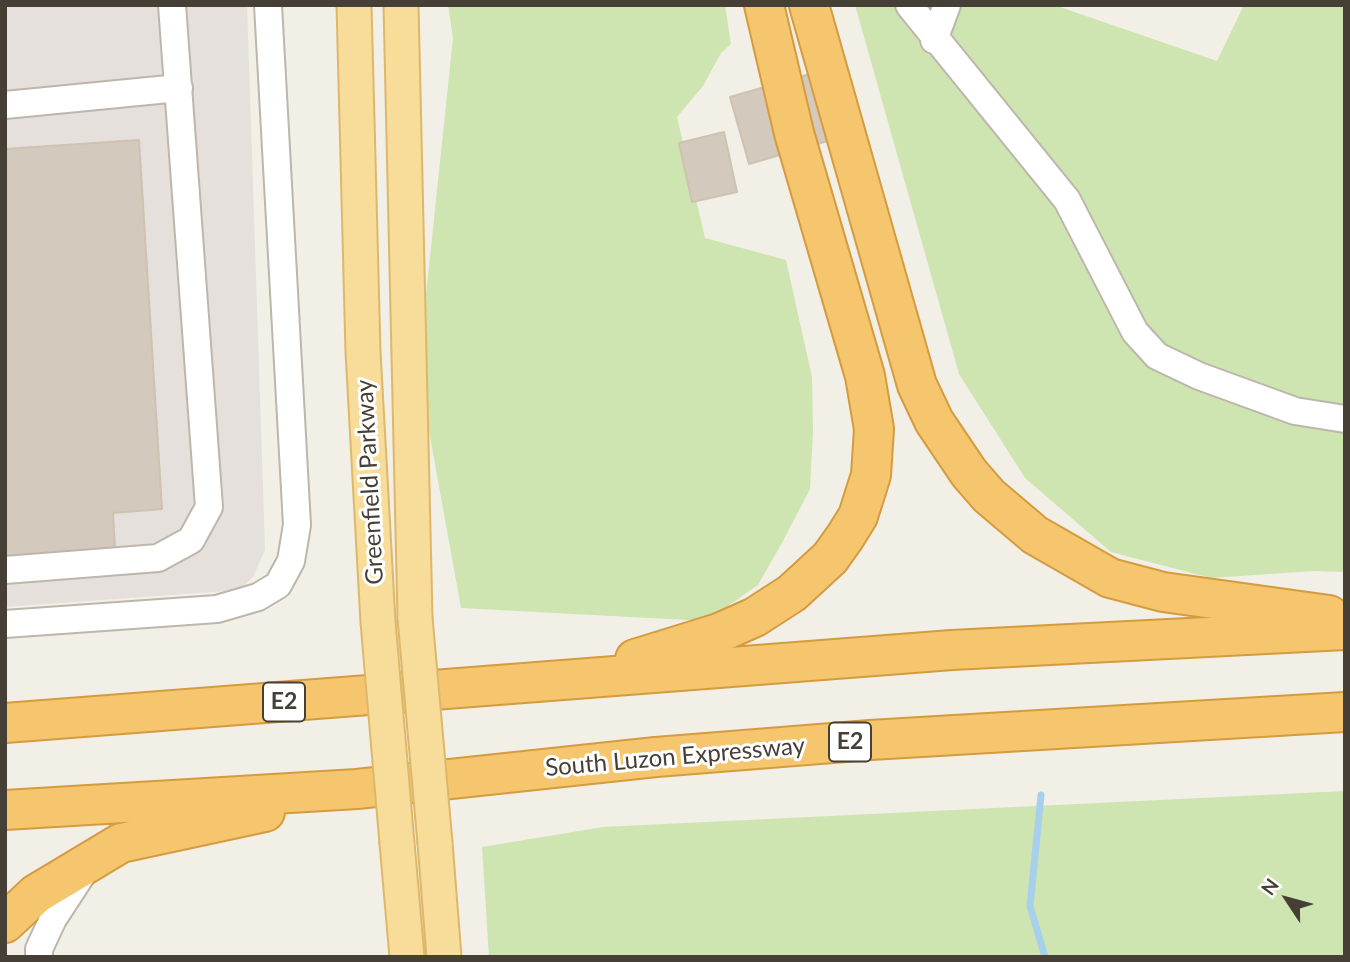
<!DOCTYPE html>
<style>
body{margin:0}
#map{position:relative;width:1350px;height:962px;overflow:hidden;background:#f2efe7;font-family:Lato,sans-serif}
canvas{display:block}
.frame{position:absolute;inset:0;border:7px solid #453f36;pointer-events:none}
.north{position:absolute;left:1252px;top:864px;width:70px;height:70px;-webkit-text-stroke:5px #fff;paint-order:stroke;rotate:306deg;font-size:19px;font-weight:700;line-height:28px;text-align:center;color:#453f36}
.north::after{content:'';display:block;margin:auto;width:24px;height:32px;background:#453f36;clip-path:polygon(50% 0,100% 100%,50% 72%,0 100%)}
</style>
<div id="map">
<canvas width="1350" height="962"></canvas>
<div class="frame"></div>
<div class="north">N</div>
</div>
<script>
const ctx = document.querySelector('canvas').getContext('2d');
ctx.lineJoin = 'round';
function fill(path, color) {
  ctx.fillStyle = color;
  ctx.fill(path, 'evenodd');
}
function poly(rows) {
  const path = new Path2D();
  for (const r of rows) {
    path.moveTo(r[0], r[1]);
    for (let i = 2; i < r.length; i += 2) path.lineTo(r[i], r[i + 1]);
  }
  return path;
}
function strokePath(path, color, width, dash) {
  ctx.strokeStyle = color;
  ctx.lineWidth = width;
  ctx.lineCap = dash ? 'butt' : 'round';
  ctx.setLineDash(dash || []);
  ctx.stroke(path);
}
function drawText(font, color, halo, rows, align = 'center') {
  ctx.font = font + ' Lato,sans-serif';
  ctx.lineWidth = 6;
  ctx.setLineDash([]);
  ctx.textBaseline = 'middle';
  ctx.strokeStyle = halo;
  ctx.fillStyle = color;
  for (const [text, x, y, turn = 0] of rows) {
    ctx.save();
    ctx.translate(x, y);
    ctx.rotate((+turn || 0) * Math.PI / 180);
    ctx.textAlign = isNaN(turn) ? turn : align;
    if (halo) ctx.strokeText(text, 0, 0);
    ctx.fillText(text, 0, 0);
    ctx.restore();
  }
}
const industrial = poly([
 [5,5,247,5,265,550,253,577,239,590,5,607]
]);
const green = poly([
 [448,5,725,5,731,44,721,53,703,86,677,117,705,238,786,260,812,377,813,432,810,489,783,541,758,585,706,621,461,608,429,431,424,314,453,38],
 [855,5,1054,5,1217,61,1244,5,1345,5,1345,572,1314,571,1211,578,1111,552,1025,478,959,374],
 [1345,791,1345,957,489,957,482,847,603,827]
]);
const stream = poly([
 [1041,795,1030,906,1045,957]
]);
const building = poly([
 [841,65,859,132,749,164,730,97,841,65],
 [724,132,737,192,692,202,679,143,724,132],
 [139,140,162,509,113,513,115,549,5,557,5,149,139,140]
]);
const minor = poly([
 [909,5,1067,200,1135,332,1157,356,1199,376,1295,411,1345,419],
 [934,40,947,5],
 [5,105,179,88],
 [5,570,158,558,191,540,209,507,172,5],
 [5,624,217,609,258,597,278,585,291,561,297,525,268,5],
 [39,957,39,949,53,919,83,873]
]);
const major = poly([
 [354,5,363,352,378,622],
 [401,5,415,618],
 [397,843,407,957],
 [435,843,444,957]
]);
const highway = poly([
 [809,5,917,385,934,421,969,473,989,496,1035,535,1110,578,1163,592,1329,615],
 [635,659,719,633,755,617,792,593,830,558,845,537,858,516,871,475,874,429,865,376,794,133,764,5],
 [5,723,952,650,1345,630],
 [5,810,357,789,656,757,870,740,1345,712],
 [5,923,36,894,121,843,265,812]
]);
const majorBridge = poly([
 [415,618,435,843],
 [378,622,397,843]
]);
const shields = [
 [284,702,42],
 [850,742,42]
];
const shieldNames = [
 ["E2",284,702],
 ["E2",850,742]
];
const streetNames = [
 ["Greenfield Parkway",370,482,-93],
 ["South Luzon Expressway",675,757,-5]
];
fill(industrial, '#e5e0db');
fill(green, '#cee4b1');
strokePath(stream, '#a6d0ec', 7);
fill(building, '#d3cabd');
strokePath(building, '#cec2b0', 2);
strokePath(minor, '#bdb6aa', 30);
strokePath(major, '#ddb86a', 37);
strokePath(highway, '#d49b3f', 42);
strokePath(minor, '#fff', 26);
strokePath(major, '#f8dc9a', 33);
strokePath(highway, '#f6c66e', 38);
strokePath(majorBridge, '#ddb86a', 37, []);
strokePath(majorBridge, '#f8dc9a', 33);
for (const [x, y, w] of shields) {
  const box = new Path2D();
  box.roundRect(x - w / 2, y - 19.5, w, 39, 5);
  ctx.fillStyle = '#fff';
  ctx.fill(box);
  strokePath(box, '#453f36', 2);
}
drawText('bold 23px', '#453f36', null, shieldNames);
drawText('24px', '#453f36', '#fff', streetNames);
</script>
